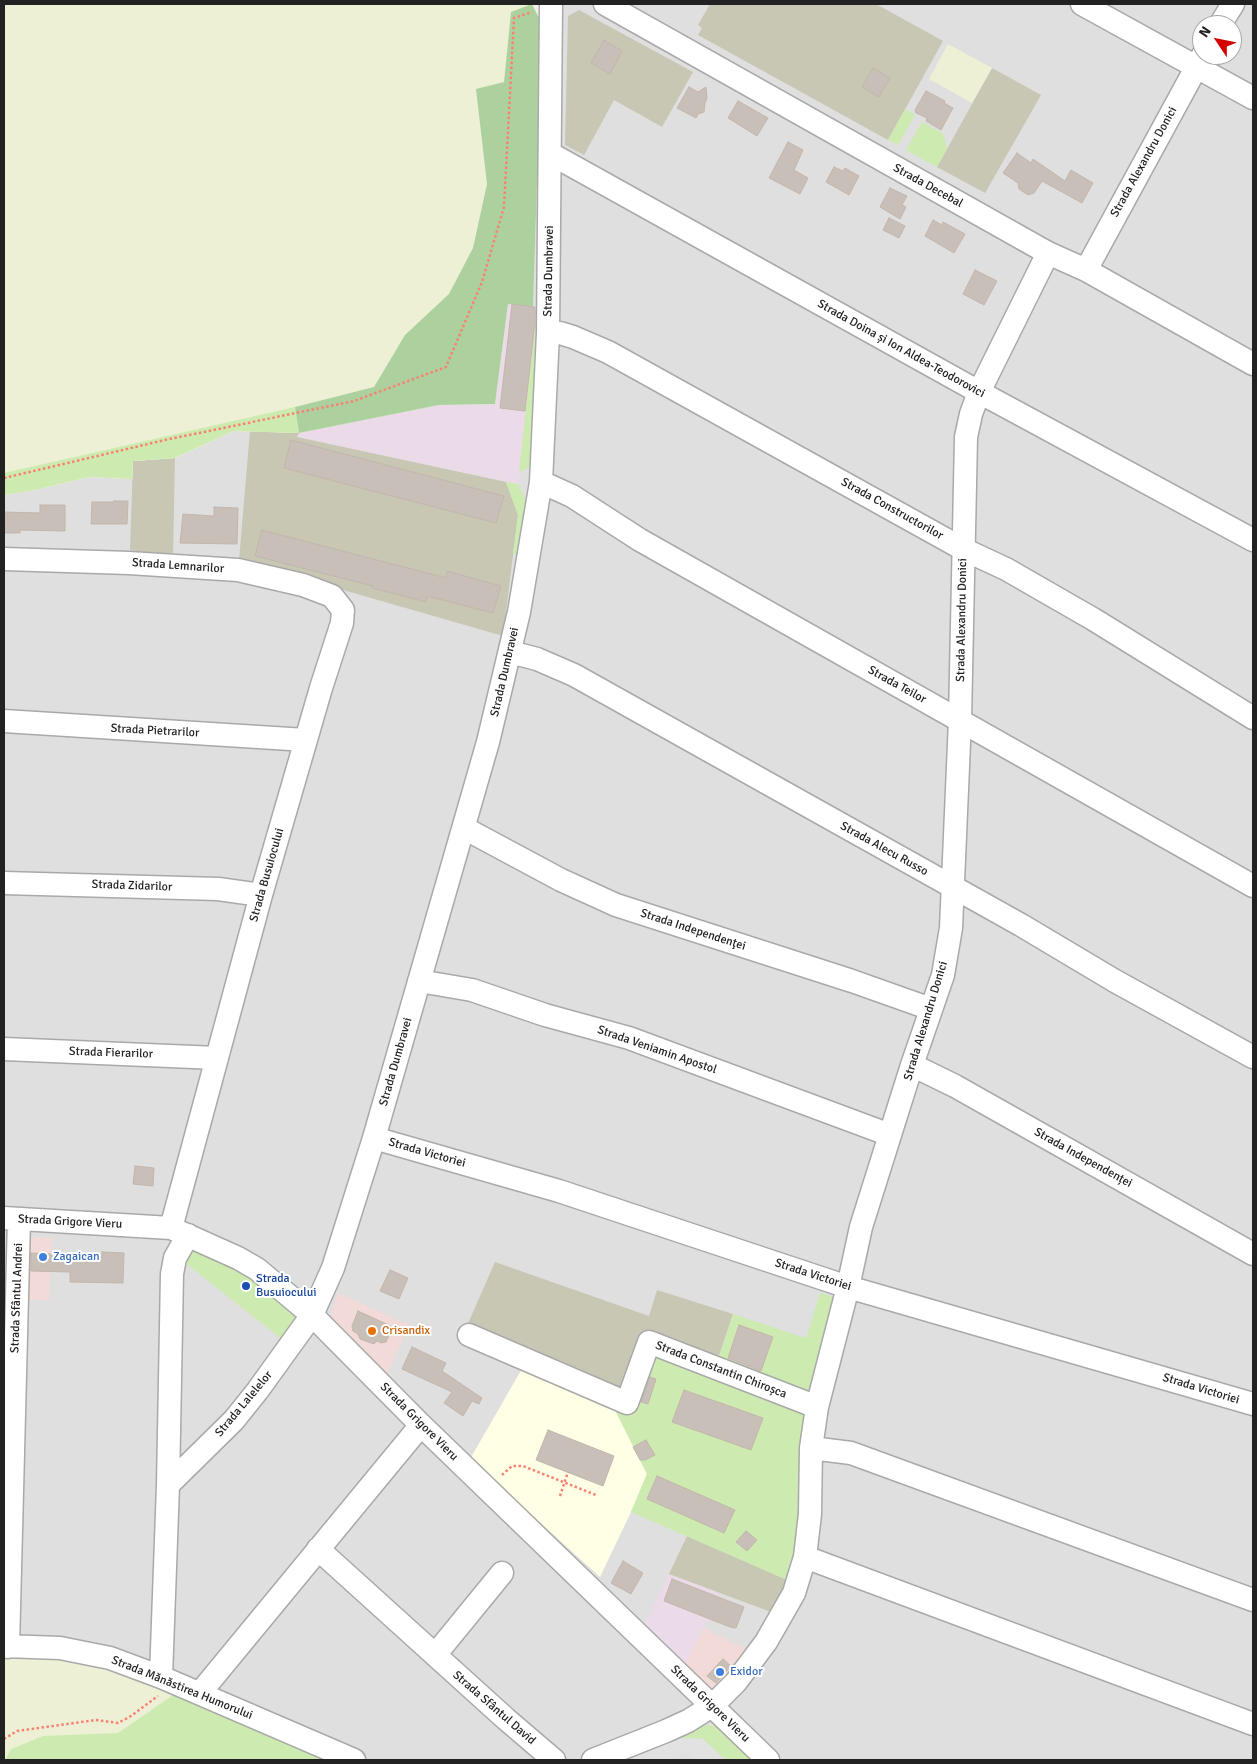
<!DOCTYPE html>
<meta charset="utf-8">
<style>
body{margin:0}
#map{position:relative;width:1257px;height:1764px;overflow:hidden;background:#f2efe9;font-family:Signika,sans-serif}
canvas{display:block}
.frame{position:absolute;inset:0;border:5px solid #222;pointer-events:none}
.north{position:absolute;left:1192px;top:15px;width:50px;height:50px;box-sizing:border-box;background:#fff;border:1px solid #a7a7a7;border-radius:50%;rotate:304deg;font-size:14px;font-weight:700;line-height:20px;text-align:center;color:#222}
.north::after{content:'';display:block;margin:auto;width:18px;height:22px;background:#d40000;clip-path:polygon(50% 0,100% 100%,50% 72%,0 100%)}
</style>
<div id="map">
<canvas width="1257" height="1764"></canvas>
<div class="frame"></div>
<div class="north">N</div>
</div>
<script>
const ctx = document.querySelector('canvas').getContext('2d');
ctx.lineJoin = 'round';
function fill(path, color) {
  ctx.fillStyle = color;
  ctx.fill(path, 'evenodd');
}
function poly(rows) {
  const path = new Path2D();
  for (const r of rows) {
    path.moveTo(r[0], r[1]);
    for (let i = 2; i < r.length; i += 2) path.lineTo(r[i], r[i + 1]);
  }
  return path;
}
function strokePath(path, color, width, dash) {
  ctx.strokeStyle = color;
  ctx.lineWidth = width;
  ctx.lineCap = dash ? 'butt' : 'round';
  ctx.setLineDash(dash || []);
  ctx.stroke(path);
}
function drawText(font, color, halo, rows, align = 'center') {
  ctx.font = font + ' Signika,sans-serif';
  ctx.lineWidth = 4;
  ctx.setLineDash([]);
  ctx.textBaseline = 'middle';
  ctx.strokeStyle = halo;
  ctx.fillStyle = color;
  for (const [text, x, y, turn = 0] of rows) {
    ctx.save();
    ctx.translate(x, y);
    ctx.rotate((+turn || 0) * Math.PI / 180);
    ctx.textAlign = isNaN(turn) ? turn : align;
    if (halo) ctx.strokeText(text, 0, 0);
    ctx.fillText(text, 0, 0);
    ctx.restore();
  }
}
const residential = poly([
 [541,4,1253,4,1253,1760,332,1760,103,1667,4,1657,4,495,35,490,90,477,132,479,233,431,299,433,439,405,495,404,508,304],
 [1202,25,1232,25,1232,55,1202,55]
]);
const commercial = poly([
 [32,1237,52,1238,49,1300,27,1299,29,1242],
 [338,1293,409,1325,385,1379,334,1330,331,1315],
 [704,1628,748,1650,713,1692,685,1664]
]);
const industrial = poly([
 [508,304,537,307,518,484,297,437,299,433,439,405,495,404],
 [669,1574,719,1592,704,1628,685,1664,644,1625]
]);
const education = poly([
 [523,1367,613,1406,647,1474,631,1512,600,1577,470,1459]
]);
const construction = poly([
 [710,4,876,4,943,41,888,140,698,35,702,28,698,25],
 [579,10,693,72,662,127,614,100,584,155,565,145,568,16],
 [992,68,1041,95,985,193,937,167],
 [250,431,299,433,297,437,506,482,518,515,503,636,239,560],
 [175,458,173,556,130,550,133,461],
 [495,1262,649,1316,657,1290,733,1314,718,1359,624,1396,466,1328],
 [687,1536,785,1579,787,1587,771,1612,669,1574]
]);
const farmland = poly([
 [4,4,532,4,542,24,533,307,508,304,495,404,439,405,299,433,233,431,175,458,133,461,132,479,89,477,35,490,4,495],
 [948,44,992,68,972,103,929,79],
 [4,1657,55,1658,103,1667,332,1760,4,1760]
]);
const grass = poly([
 [905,109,915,115,898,145,888,140],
 [922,122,942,133,945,139,947,149,937,167,906,150],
 [537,307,543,307,535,453,530,467,519,472],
 [295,407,299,433,233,431,175,458,133,461,132,479,89,477,35,490,4,495,4,473],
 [506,482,518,484,530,507,522,557,513,554,518,515],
 [192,1245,246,1268,303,1320,283,1340,184,1262],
 [820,1293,839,1298,816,1393,718,1359,733,1314,806,1338],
 [739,1326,761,1371,728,1359],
 [652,1350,804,1409,804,1498,787,1587,785,1579,631,1512,647,1474,613,1406,630,1414],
 [173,1695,332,1760,5,1760,11,1749,43,1736,118,1733],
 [703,1725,719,1726,757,1760,726,1760,703,1739,680,1738,677,1732]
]);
const forest = poly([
 [532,4,542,24,533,307,508,304,495,404,439,405,299,433,295,407,374,387,405,335,449,294,473,248,487,184,476,89,504,82,511,12]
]);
const parking = poly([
 [680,1738,703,1739,721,1756,717,1760,694,1760,687,1753,667,1760,618,1760]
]);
const building = poly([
 [604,40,622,51,610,74,591,63,604,40],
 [873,68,890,78,879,97,862,87,873,68],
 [689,87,698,92,706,87,707,98,705,103,704,112,698,114,696,118,677,108,689,87],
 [926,91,945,101,944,103,953,108,941,130,926,121,927,118,916,113,915,110,926,91],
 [738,101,768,118,757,136,728,118,738,101],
 [788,142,803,150,794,170,808,178,800,194,769,178,788,142],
 [1017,153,1031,163,1033,159,1065,181,1071,170,1093,183,1082,203,1042,181,1034,193,1028,195,1019,189,1018,183,1003,173,1017,153],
 [834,167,843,171,845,168,859,176,849,195,826,182,834,167],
 [890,188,907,196,902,205,906,207,900,219,880,207,890,188],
 [889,218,905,226,899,238,883,230,889,218],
 [933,220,942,225,943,222,965,234,954,253,925,236,933,220],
 [975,270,997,281,984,305,963,294,975,270],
 [512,304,535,307,535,322,525,411,500,408,512,304],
 [291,440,504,496,496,523,284,468,291,440],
 [114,501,128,501,127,524,91,524,92,502,114,502,114,501],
 [40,505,65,505,65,531,20,530,20,533,4,533,4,512,40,513,40,505],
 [214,507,238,508,237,544,180,543,183,514,214,516,214,507],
 [262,530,446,578,447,571,501,586,493,613,427,596,426,602,372,588,373,586,255,556,262,530],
 [135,1166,154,1168,153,1186,133,1184,135,1166],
 [102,1252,124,1253,123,1283,70,1282,70,1272,31,1271,31,1253,51,1254,51,1256,102,1257,102,1252],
 [390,1270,408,1278,399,1299,380,1291,390,1270],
 [358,1311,393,1327,386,1342,381,1343,377,1341,374,1344,360,1339,358,1334,353,1331,352,1326,358,1311],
 [739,1325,773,1337,761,1371,728,1358,739,1325],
 [412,1347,446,1363,442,1371,482,1398,479,1404,472,1401,463,1416,444,1403,452,1392,402,1369,412,1347],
 [650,1377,656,1379,648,1404,641,1402,650,1377],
 [684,1390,763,1418,751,1450,672,1422,684,1390],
 [548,1430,614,1456,603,1486,536,1460,548,1430],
 [646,1440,655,1455,645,1460,640,1460,633,1447,646,1440],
 [657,1476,735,1510,724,1533,647,1499,657,1476],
 [746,1531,757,1540,747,1551,736,1542,746,1531],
 [623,1561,643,1573,631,1594,611,1583,623,1561],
 [672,1579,744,1607,736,1628,730,1627,664,1601,672,1579],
 [723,1659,731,1666,716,1683,707,1676,723,1659]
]);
const path = poly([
 [4,478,165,440,354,401,446,367,482,282,504,207,514,18,532,12],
 [502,1475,512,1466,523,1466,596,1495],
 [560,1496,568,1472],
 [4,1739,17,1731,96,1720,118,1723,131,1716,158,1696]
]);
const minor = poly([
 [605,4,1048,253,1086,270,1253,364],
 [1082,4,1253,98],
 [1220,25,1233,4],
 [551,154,979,392,1253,540],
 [1086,270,1203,55],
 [548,333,560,333,573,337,608,352,963,549,1006,569,1093,619,1253,718],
 [541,482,572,496,640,540,1253,886],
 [4,559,129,563,238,570,303,585,332,596,343,610,342,623,321,688,261,895,171,1228],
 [510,652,537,659,574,675,1021,925,1115,981,1253,1057],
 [4,721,306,740],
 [464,828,561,880,616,905,852,981,931,1009],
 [4,883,218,889,261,895],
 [419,981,472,990,545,1015,629,1038,890,1135],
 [4,1049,217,1058],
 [912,1065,955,1086,1253,1254],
 [374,1138,559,1191,848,1287,1253,1404],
 [4,1218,171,1228,238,1258,257,1269,312,1315,421,1425,768,1760],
 [469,1335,627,1403,649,1342,817,1407],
 [811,1448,851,1453,1253,1600],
 [168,1485,234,1420,258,1390,312,1315,333,1268,374,1138,488,742,519,612,541,482,548,333,551,4],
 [318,1549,506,1719,554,1760],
 [805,1557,1253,1724],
 [4,1646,60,1648,110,1658,161,1677,354,1760],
 [8,1647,19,1219],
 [435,1655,502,1573],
 [161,1677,168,1485,172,1274,175,1258,188,1235],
 [200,1693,421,1425],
 [593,1760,666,1731,688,1721,712,1706,736,1682,766,1642,794,1593,805,1557,810,1514,811,1448,817,1407,848,1287,861,1227,912,1065,943,975,951,928,960,720,966,437,971,414,979,392,1048,253]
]);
const markers = [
 [43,1257,5,"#3f7fe0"],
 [246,1286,5,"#1a4fb4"],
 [372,1331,5,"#e8710a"],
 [720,1672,5,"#3f7fe0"]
];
const streetNames = [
 ["Strada Alexandru Donici",1144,162,-61],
 ["Strada Decebal",928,186,29],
 ["Strada Dumbravei",549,271,-89],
 ["Strada Doina și Ion Aldea-Teodorovici",901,349,29],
 ["Strada Constructorilor",892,509,29],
 ["Strada Lemnarilor",178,566,4],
 ["Strada Alexandru Donici",962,620,-89],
 ["Strada Dumbravei",505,672,-77],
 ["Strada Teilor",897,685,29],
 ["Strada Pietrarilor",155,731,3],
 ["Strada Alecu Russo",884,849,29],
 ["Strada Busuiocului",267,875,-74],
 ["Strada Zidarilor",132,886,2],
 ["Strada Independenţei",693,930,18],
 ["Strada Alexandru Donici",926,1021,-73],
 ["Strada Veniamin Apostol",657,1050,19],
 ["Strada Fierarilor",111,1053,2],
 ["Strada Dumbravei",396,1062,-74],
 ["Strada Victoriei",427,1153,16],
 ["Strada Independenței",1083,1158,29],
 ["Strada Grigore Vieru",70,1222,3],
 ["Strada Victoriei",813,1275,18],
 ["Strada Sfântul Andrei",17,1298,-88],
 ["Strada Constantin Chiroșca",721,1370,21],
 ["Strada Victoriei",1201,1389,17],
 ["Strada Lalelelor",244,1404,-50],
 ["Strada Grigore Vieru",419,1422,45],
 ["Strada Mănăstirea Humorului",182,1688,22],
 ["Strada Grigore Vieru",710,1704,44],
 ["Strada Sfântul David",494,1708,41]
];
const shopNames = [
 ["Zagaican",53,1257],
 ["Exidor",730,1672]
];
const transitNames = [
 ["Strada",256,1279],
 ["Busuiocului",256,1293]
];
const foodNames = [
 ["Crisandix",382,1331]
];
fill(residential, '#e0dfdf');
fill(commercial, '#f2dad9');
fill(industrial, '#ebdbe8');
fill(education, '#ffffe5');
fill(construction, '#c7c7b4');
fill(farmland, '#eef0d5');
fill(grass, '#cdebb0');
fill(forest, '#add19e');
fill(parking, '#e2e2e2');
fill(building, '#c7bfb8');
strokePath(building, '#c4b6ab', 1);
strokePath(minor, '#a9a9a9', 25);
strokePath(path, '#fa8072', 2.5, [2.5, 2.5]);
strokePath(minor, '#fff', 22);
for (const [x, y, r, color] of markers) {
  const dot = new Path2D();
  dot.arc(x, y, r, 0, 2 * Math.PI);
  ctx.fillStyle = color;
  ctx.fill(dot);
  strokePath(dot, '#fff', 2);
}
drawText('12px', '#222', '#fff', streetNames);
drawText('12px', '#366cbe', '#fff', shopNames, 'left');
drawText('12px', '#164399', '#fff', transitNames, 'left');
drawText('12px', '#c56008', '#fff', foodNames, 'left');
</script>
